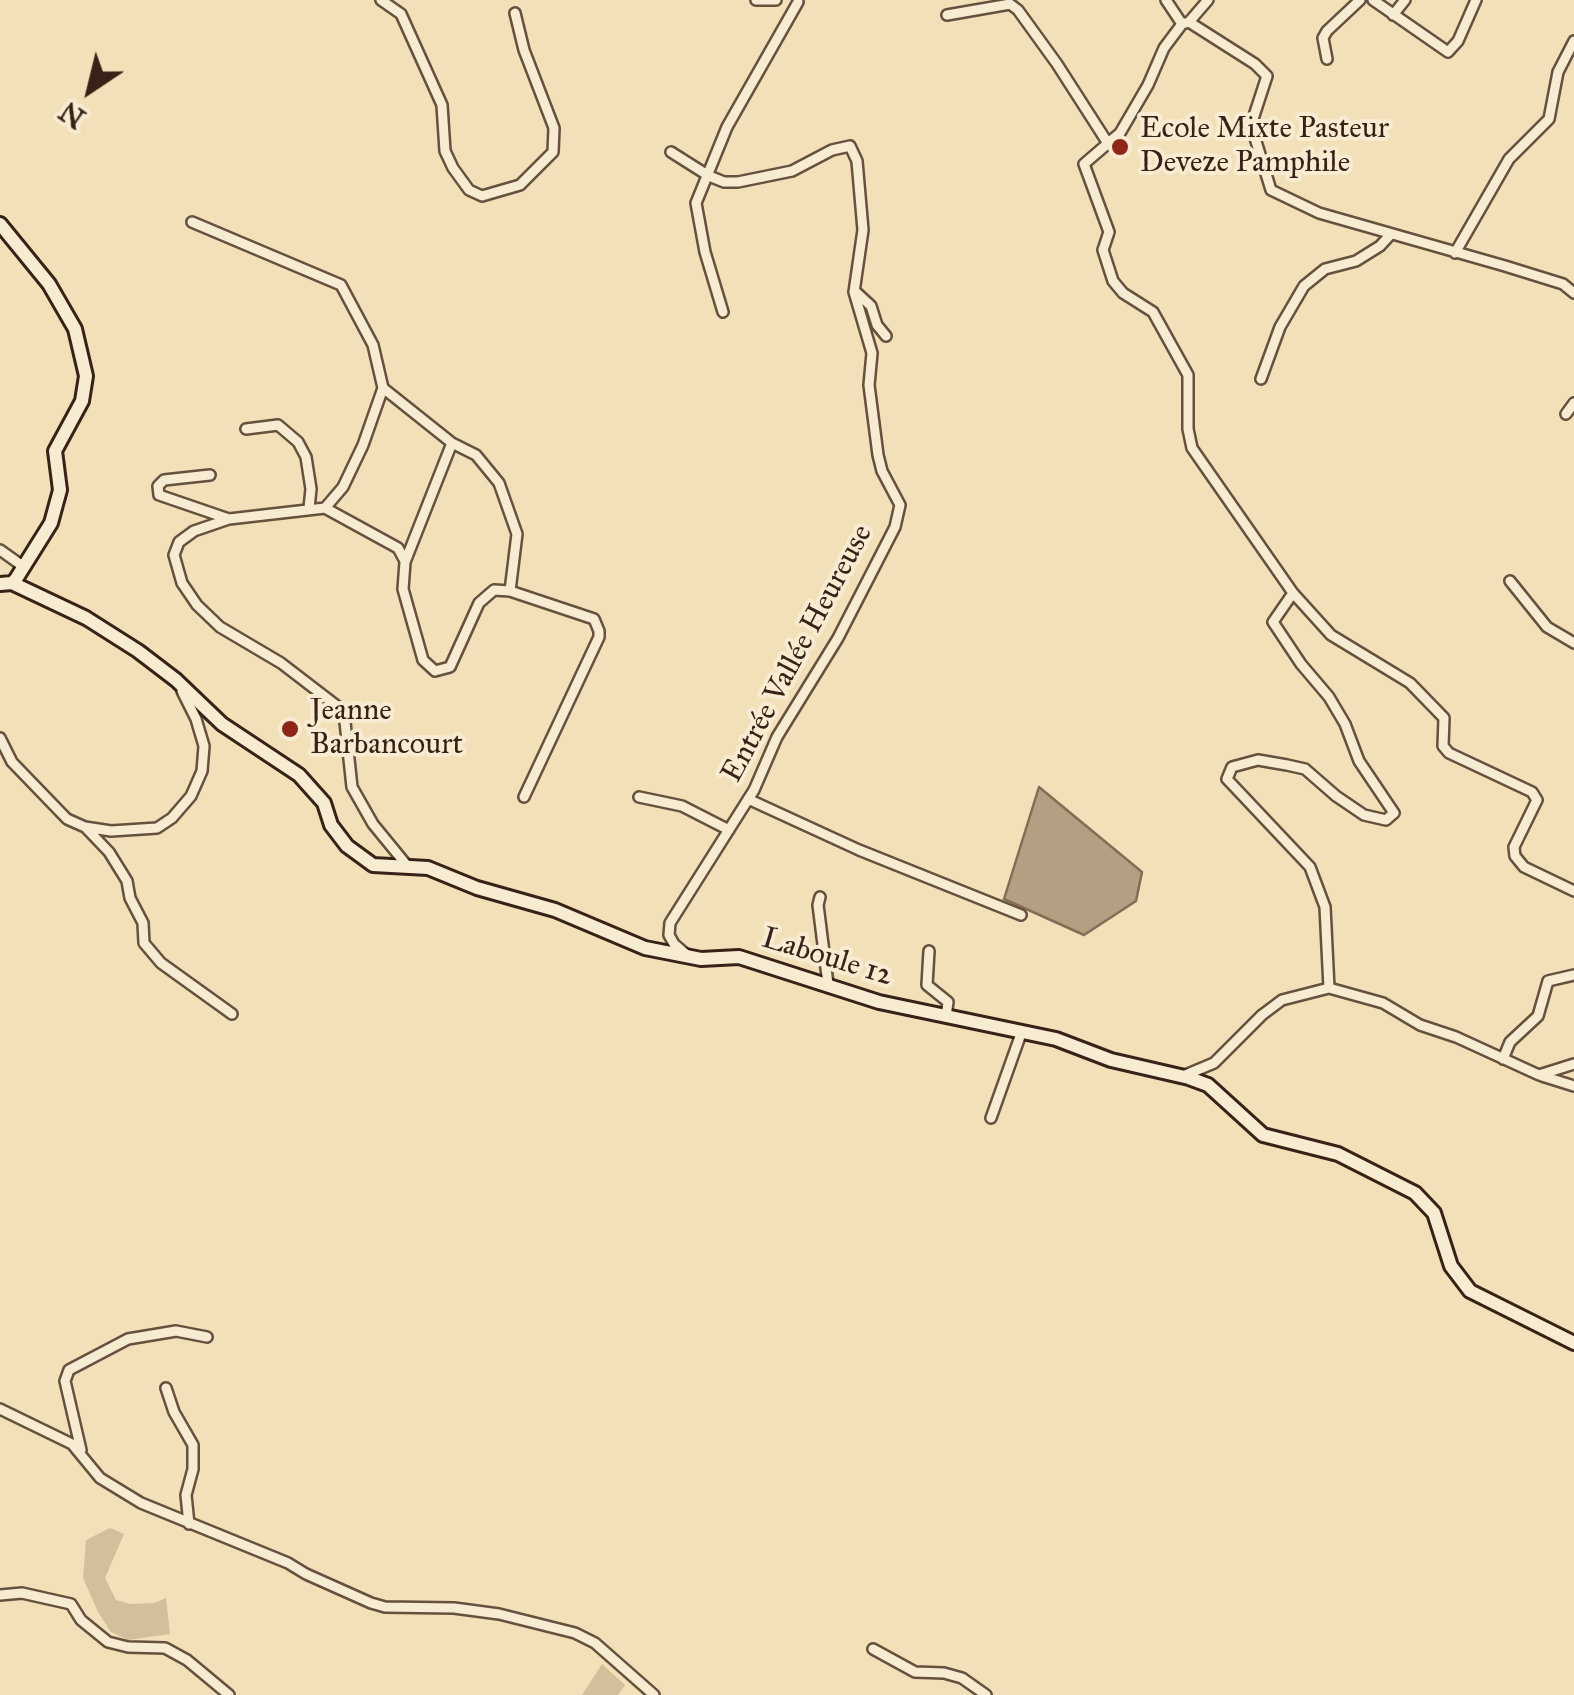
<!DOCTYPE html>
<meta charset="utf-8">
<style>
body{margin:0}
#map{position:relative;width:1574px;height:1695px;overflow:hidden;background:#f2e0b8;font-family:"IM FELL Great Primer",serif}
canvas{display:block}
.north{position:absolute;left:40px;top:40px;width:100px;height:100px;-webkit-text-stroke:8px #f7ebd1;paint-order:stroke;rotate:215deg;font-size:28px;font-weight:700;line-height:40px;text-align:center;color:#382116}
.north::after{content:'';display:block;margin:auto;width:35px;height:45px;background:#382116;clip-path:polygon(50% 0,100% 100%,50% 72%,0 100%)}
</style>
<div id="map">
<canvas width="1574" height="1695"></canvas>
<div class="north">N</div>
</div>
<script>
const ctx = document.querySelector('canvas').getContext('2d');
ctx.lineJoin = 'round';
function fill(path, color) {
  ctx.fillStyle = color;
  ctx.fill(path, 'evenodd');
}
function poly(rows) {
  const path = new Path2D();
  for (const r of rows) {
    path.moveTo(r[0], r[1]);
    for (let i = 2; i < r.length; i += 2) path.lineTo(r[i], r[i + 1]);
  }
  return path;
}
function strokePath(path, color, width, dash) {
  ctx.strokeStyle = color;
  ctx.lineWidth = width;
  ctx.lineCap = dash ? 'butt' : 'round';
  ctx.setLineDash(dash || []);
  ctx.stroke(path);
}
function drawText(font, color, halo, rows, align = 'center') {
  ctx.font = font + ' "IM FELL Great Primer",serif';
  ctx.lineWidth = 8;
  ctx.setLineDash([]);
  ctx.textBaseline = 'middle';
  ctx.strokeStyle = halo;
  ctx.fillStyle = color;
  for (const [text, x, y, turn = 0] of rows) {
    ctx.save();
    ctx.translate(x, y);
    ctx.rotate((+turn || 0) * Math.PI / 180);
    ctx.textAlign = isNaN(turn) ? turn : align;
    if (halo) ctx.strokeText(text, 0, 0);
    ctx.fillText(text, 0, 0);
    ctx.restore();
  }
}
const green = poly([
 [110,1528,124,1534,105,1578,116,1600,130,1604,154,1603,166,1598,170,1634,128,1640,111,1632,98,1612,83,1578,86,1540],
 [602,1664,625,1685,618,1695,582,1695]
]);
const water = poly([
 [1039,787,1142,872,1136,901,1084,935,1004,899,1039,787]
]);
const street = poly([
 [381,0,401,14,442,105,445,151,453,168,469,190,482,196,520,185,553,152,554,128,524,50,515,13],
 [756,0,776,0],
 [1166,0,1182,24],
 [1208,0,1189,22,1182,24,1164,48,1148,85,1120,133,1084,164,1109,232,1103,250,1113,281,1123,293,1153,312,1188,375,1188,429,1192,448,1293,593,1273,622,1301,664,1329,697,1345,724,1359,761,1394,813,1386,820,1364,815,1336,796,1305,769,1287,765,1258,760,1232,767,1227,779,1310,867,1325,907,1329,988],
 [1373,0,1448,52,1458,41,1476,0],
 [947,15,1010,4,1018,10,1057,64,1109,145],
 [1393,15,1405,0],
 [1189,22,1255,64,1267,76,1251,125,1271,190,1319,213,1505,266,1563,284,1574,293],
 [1327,59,1323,38,1327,31,1360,0],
 [671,152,709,176,724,182,738,182,792,171,832,150,850,146,857,161,863,230,854,292,872,353,869,385,878,455,882,471,900,505,895,527,838,638,777,737,754,790,670,923,669,935,674,944,687,955],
 [192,222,341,285,373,345,383,388,363,445,343,487,325,508],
 [1455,253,1509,159,1549,119,1558,72,1574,41],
 [857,293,871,306,877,325,886,336],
 [723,312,705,252,696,203,727,127,798,2],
 [1261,379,1280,327,1304,286,1325,269,1356,261,1380,246,1391,234],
 [383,388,452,443,476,455,499,483,517,534,510,591],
 [1566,414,1574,403],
 [246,429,278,425,298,442,306,457,311,489,309,508],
 [452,443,405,562,403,589,423,660,435,671,450,667,479,603,494,590,510,591,594,619,599,631,599,637,524,797],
 [210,475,164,480,158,486,159,495,229,519,325,508,398,548,405,561],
 [229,519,194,531,179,542,174,555,182,583,197,605,220,627,281,663,337,706,345,722,352,787,373,824,409,868],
 [0,550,24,567],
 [1510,581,1547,627,1574,643],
 [1293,593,1331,635,1410,683,1444,718,1443,746,1449,753,1532,792,1537,800,1514,847,1515,856,1524,867,1574,891],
 [0,738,12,762,67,819,85,827,111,831,157,828,172,818,191,796,202,771,204,746,196,719,182,691],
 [639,797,682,806,729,830],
 [748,799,859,850,1021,915],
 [87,829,109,852,127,881,130,898,143,923,144,943,161,963,232,1014],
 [820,897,818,905,828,984],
 [929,951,927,985,948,1002,946,1017],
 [1503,1059,1510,1042,1538,1016,1548,981,1574,975],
 [1183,1076,1214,1063,1262,1015,1282,1000,1329,988,1383,1003,1420,1025,1456,1037,1539,1075,1574,1064],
 [1542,1076,1574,1086],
 [991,1118,1022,1031],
 [166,1388,174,1412,193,1445,193,1469,186,1495,189,1524],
 [0,1409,72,1444,100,1478,141,1503,288,1563,306,1574,371,1603,385,1607,454,1608,499,1614,575,1633,595,1643,654,1695],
 [81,1450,65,1381,69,1370,128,1339,176,1331,207,1337],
 [0,1595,22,1593,71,1604,81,1620,108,1642,128,1647,165,1648,187,1660,229,1695],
 [873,1649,915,1672,944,1673,962,1678,986,1695]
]);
const secondary = poly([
 [0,224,49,284,75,329,86,376,82,401,55,451,60,490,51,523,16,579,12,583,0,584],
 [12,583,86,618,138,651,176,680,222,724,299,775,324,803,331,825,347,846,373,865,428,868,477,888,555,910,645,948,701,959,739,957,879,1002,1056,1039,1111,1060,1189,1078,1208,1085,1263,1135,1338,1154,1415,1193,1434,1213,1451,1266,1470,1291,1574,1343]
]);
const markers = [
 [1120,147,10,"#8f2418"],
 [290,729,10,"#8f2418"]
];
const poiNames = [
 ["Ecole Mixte Pasteur",1140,130],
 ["Deveze Pamphile",1140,164],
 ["Jeanne",310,712],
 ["Barbancourt",310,746]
];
const streetNames = [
 ["Entrée Vallée Heureuse",798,654,-62],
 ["Laboule 12",827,958,17]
];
fill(green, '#d2c09c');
fill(water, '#b39f81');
strokePath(water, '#826d56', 2.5);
strokePath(street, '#66513e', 14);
strokePath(secondary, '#382116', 18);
strokePath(street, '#f7ebd1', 9);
strokePath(secondary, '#f7ebd1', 12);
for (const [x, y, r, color] of markers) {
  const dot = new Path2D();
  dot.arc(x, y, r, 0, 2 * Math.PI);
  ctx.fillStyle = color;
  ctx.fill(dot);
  strokePath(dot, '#f7ebd1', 4);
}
drawText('30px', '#382116', '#f7ebd1', poiNames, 'left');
drawText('30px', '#382116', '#f7ebd1', streetNames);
</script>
